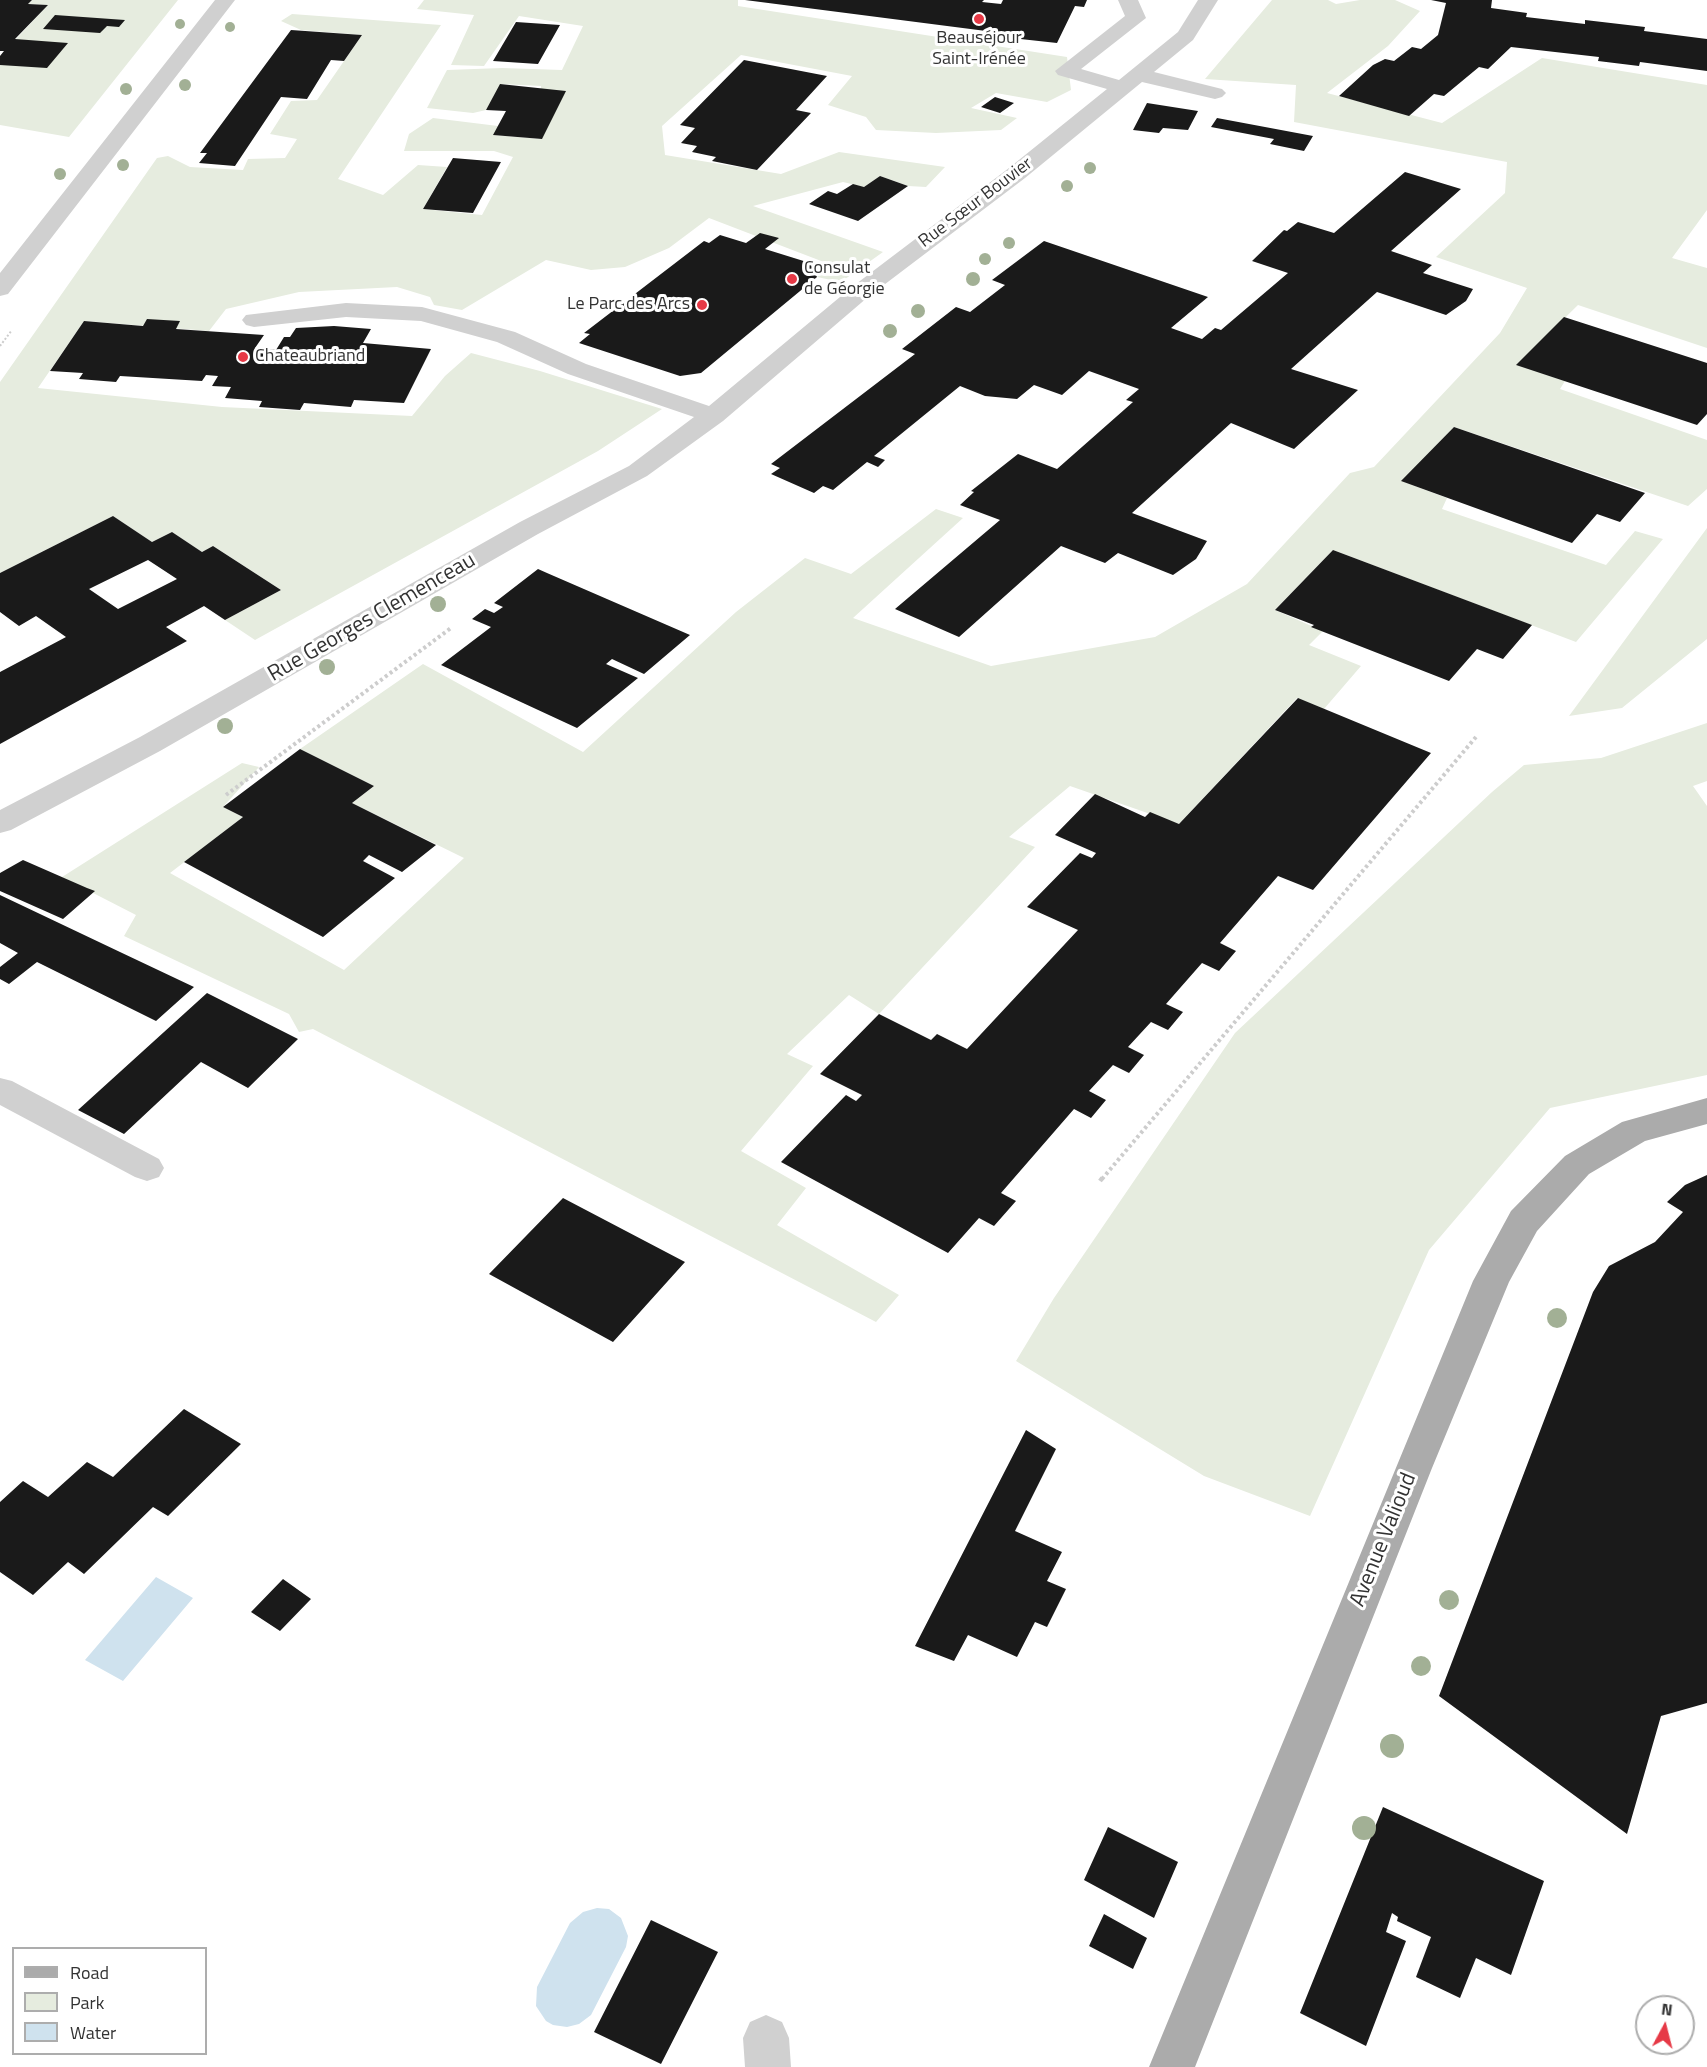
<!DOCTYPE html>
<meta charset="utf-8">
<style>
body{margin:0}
#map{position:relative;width:1707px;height:2067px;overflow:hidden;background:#fff;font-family:"Titillium Web",sans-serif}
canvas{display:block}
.legend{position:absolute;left:12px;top:1947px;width:195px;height:108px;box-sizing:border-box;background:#fff;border:2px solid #adadad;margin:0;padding:8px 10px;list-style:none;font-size:18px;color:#333}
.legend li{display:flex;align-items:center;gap:12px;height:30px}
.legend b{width:30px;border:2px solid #adadad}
.north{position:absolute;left:1635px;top:1995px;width:60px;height:60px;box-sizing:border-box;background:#fff;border:2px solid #adadad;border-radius:50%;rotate:7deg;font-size:16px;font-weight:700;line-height:24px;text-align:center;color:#333}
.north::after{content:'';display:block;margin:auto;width:21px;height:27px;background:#e63946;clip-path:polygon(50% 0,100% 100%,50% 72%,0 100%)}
</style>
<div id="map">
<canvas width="1707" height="2067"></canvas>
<ul class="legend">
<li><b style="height:8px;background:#ababab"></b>Road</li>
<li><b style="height:16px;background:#e6ecdf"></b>Park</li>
<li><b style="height:16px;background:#cfe2ee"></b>Water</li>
</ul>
<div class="north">N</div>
</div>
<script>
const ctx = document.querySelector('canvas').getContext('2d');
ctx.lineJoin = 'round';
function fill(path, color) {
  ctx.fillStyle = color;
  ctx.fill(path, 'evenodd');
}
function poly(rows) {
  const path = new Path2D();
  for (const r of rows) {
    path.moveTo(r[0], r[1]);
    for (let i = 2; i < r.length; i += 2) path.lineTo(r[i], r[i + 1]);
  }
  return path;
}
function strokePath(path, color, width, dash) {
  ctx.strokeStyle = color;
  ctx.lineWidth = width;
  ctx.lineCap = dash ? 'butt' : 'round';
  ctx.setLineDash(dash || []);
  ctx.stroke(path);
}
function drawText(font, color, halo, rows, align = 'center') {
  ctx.font = font + ' "Titillium Web",sans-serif';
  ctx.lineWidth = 6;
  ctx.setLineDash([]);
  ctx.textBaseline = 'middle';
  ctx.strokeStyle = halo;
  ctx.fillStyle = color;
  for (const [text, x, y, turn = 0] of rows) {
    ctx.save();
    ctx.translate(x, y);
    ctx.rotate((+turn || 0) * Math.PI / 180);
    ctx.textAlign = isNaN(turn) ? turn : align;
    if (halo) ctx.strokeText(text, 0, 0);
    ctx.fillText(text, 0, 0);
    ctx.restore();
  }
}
const green = poly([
 [32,0,178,0,69,137,0,125,0,56,48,5,28,4],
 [424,0,738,0,738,6,1067,57,1071,90,1047,102,996,93,971,108,1017,118,1001,130,936,133,876,130,866,117,828,105,852,76,741,55,662,126,665,155,781,174,839,152,945,167,926,187,908,186,880,176,864,187,843,182,753,206,883,252,841,282,817,277,829,264,709,218,669,248,625,267,591,270,546,260,462,310,434,305,430,297,397,287,299,292,226,309,209,331,84,321,38,388,222,407,412,416,445,376,471,353,540,371,662,409,598,451,255,640,225,620,281,590,213,546,202,552,172,532,152,542,113,516,0,573,0,382,157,158,168,156,190,167,243,170,248,159,285,158,297,139,270,134,291,101,317,100,362,35,301,30,281,21,292,14,441,25,338,179,383,195,418,165,447,167,423,209,482,215,513,157,494,151,404,151,409,134,433,118,498,126,494,135,542,139,541,86,501,84,486,110,473,113,427,108,447,70,502,68,562,70,583,26,519,16,484,66,451,65,474,15,417,9],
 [1272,0,1328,0,1336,4,1360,0,1395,0,1420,11,1388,46,1327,93,1442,123,1542,58,1707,85,1707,210,1672,258,1707,268,1707,348,1578,305,1517,365,1565,381,1560,389,1707,440,1707,489,1688,506,1454,427,1402,481,1447,498,1442,509,1606,565,1635,531,1663,539,1576,642,1333,550,1275,610,1323,631,1309,645,1361,666,1324,709,1297,698,1179,824,1070,786,1009,837,1035,847,879,1014,849,995,787,1054,813,1066,741,1151,806,1188,777,1225,899,1295,876,1322,313,1029,299,1032,289,1014,124,936,136,915,62,877,242,763,259,767,223,807,243,817,170,873,344,970,464,858,352,803,374,786,300,749,423,664,583,752,736,612,805,558,851,574,936,509,963,518,853,618,991,666,1155,637,1247,584,1350,473,1374,467,1500,333,1527,288,1436,257,1505,193,1507,162,1294,122,1296,85,1205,79],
 [1707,528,1707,639,1622,708,1569,716],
 [1707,723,1707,781,1693,786,1707,806,1707,1075,1550,1108,1429,1250,1310,1516,1204,1476,1016,1361,1054,1298,1235,1033,1492,792,1524,765,1601,758]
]);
const water = poly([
 [156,1577,193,1598,123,1681,85,1660],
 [597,1908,609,1909,621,1918,628,1936,626,1947,591,2015,579,2024,567,2027,553,2025,546,2021,536,2006,537,1987,570,1923,583,1912]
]);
const building = poly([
 [0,0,32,0,28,4,48,5,15,39,68,43,47,68,0,65,0,56,4,51,0,51],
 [745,0,984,0,982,2,1001,4,1003,0,1087,0,1084,7,1075,6,1057,43,984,35,986,31],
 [1431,0,1492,0,1491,8,1527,13,1526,17,1585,24,1585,20,1645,27,1644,31,1707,39,1707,71,1640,62,1639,66,1598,61,1599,57,1511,47,1488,69,1479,67,1444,96,1434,94,1409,116,1339,96,1373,65,1385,59,1394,61,1412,47,1421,49,1438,35,1446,3],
 [55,15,125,20,119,27,107,26,100,33,43,29],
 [516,22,560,25,538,64,493,61],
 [291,30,362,35,344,61,331,60,307,99,281,97,235,166,199,163,207,153,200,153],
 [744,60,827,76,796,110,811,113,757,170,712,161,716,157,692,152,697,146,681,143,695,128,680,125],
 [500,84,566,91,542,139,493,135,506,111,486,110],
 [995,97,1014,103,1000,113,981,107],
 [1147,103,1198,111,1188,130,1163,128,1159,133,1133,130],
 [1217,118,1313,136,1304,151,1270,144,1274,139,1211,127],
 [453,158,501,162,473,213,423,209],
 [1405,172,1461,189,1391,251,1432,265,1423,273,1473,289,1466,301,1446,315,1377,292,1291,369,1358,390,1294,449,1231,423,1132,513,1207,541,1196,559,1173,575,1118,553,1105,563,1061,546,959,637,895,609,1000,520,960,505,974,492,971,491,1018,454,1057,469,1133,402,1126,400,1139,389,1089,371,1062,395,1034,385,1017,399,985,396,960,386,874,456,885,460,878,467,867,462,833,490,823,486,814,493,771,474,780,468,771,464,915,354,902,349,956,307,970,312,1005,285,992,280,1044,241,1208,297,1171,328,1202,339,1215,328,1221,330,1288,273,1252,261,1284,230,1287,231,1298,222,1334,233],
 [880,176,908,186,858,221,809,204,828,191,837,194,853,184,864,187],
 [760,233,779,238,765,249,810,263,817,277,701,373,680,376,579,343,590,334,584,333,704,241,709,243,720,235,746,243],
 [1564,317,1707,363,1707,414,1697,425,1516,365],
 [147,319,180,321,176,329,264,335,255,348,276,350,284,337,290,337,296,328,334,326,371,329,363,343,431,349,404,403,354,400,351,407,304,403,300,410,259,407,262,401,225,398,231,387,212,386,218,376,206,375,202,381,120,376,116,382,79,379,83,373,50,371,84,321,143,326],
 [1454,427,1645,493,1620,522,1597,514,1572,543,1401,481],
 [113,516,152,542,172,532,202,552,213,546,281,590,225,620,204,606,166,627,187,641,0,744,0,672,66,637,36,616,19,626,0,612,0,573],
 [148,560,177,579,118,609,89,589],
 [1333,550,1532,625,1503,659,1477,649,1449,681,1311,627,1314,625,1275,610],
 [538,569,547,573,690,635,644,674,612,659,606,664,638,678,577,728,441,665,491,627,472,619,485,609,494,613,503,607,494,603],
 [1298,698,1431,753,1313,890,1278,876,1220,943,1236,951,1219,971,1202,963,1166,1004,1183,1012,1168,1030,1151,1022,1128,1047,1144,1055,1129,1073,1113,1065,1089,1091,1106,1100,1091,1118,1074,1109,1001,1193,1016,1201,994,1226,979,1218,948,1253,781,1162,846,1095,856,1101,862,1095,820,1074,879,1014,931,1040,937,1034,967,1049,1078,930,1027,907,1080,853,1092,858,1096,853,1055,835,1095,794,1145,817,1150,812,1179,824],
 [300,749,374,786,352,803,436,845,402,872,369,855,363,861,395,878,323,937,184,862,243,817,223,807],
 [23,860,87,888,95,891,63,919,0,891,0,873],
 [0,895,120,952,194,987,156,1021,37,962,9,984,0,979,0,967,18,953,0,943],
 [207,993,298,1039,248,1088,201,1062,124,1134,78,1110],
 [1707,1175,1707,1703,1661,1716,1627,1834,1439,1696,1593,1292,1609,1266,1655,1242,1683,1212,1667,1202,1685,1185],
 [563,1198,685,1262,613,1342,489,1274],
 [184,1409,241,1444,168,1516,153,1507,84,1574,68,1562,33,1595,0,1572,0,1502,23,1481,48,1497,87,1462,113,1477],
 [1026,1430,1056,1449,1015,1531,1062,1552,1047,1581,1066,1589,1047,1627,1035,1622,1017,1657,968,1635,954,1661,915,1646],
 [283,1579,311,1599,280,1631,251,1612],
 [1383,1807,1544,1881,1511,1975,1476,1958,1460,1998,1416,1977,1431,1937,1397,1921,1398,1917,1392,1913,1386,1932,1406,1941,1366,2046,1300,2013],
 [1108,1827,1178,1862,1154,1918,1084,1880],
 [1104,1914,1147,1938,1133,1969,1089,1946],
 [651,1920,718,1952,661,2064,594,2032]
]);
const pathFar2 = poly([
 [0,346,12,330]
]);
const pathFar1 = poly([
 [226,795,451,628],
 [1102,1179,1476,737]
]);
const path = poly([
 [1100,1181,1103,1177]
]);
const minor = poly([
 [215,0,235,0,8,294,0,296,0,273,215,0],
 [1118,0,1138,0,1146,18,1081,69,1119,80,1178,32,1198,0,1218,0,1193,40,1154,72,1222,89,1226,93,1222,97,1215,99,1142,82,1025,178,868,297,723,421,647,476,538,534,160,751,11,830,0,833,0,810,140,737,520,522,629,466,694,417,568,374,497,342,421,321,346,317,254,327,246,325,242,320,246,315,346,303,422,307,515,332,586,364,709,406,852,287,1009,168,1107,89,1058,75,1055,71,1125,16,1118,0],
 [0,1078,12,1081,159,1159,164,1168,159,1177,147,1181,135,1177,0,1105,0,1078],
 [766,2015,782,2022,789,2038,791,2067,745,2067,743,2038,750,2022,766,2015]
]);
const major = poly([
 [1707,1098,1707,1124,1645,1141,1589,1174,1537,1231,1509,1282,1432,1468,1195,2067,1149,2067,1473,1281,1511,1211,1565,1156,1622,1122,1707,1098]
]);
const trees = [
 [180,24,5],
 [230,27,5],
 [185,85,6],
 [126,89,6],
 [123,165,6],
 [1090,168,6],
 [60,174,6],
 [1067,186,6],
 [1009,243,6],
 [985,259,6],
 [973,279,7],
 [918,311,7],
 [890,331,7],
 [438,604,8],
 [327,667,8],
 [225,726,8],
 [1557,1318,10],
 [1449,1600,10],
 [1421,1666,10],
 [1392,1746,12],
 [1364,1828,12]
];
const markers = [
 [979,19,6,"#e63946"],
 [792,279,6,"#e63946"],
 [702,305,6,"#e63946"],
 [243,357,6,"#e63946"]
];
const farPoinames = [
 ["Beauséjour",979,39,"center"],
 ["Saint-Irénée",979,60,"center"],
 ["Consulat",804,269],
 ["de Géorgie",804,290],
 ["Le Parc des Arcs",690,305,"right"],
 ["Chateaubriand",255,357]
];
const farStreetnames = [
 ["Rue Sœur Bouvier",976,203,-37]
];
const streetNames = [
 ["Rue Georges Clemenceau",372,618,-30],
 ["Avenue Valioud",1384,1540,-68]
];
fill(green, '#e6ecdf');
fill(water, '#cfe2ee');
fill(building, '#1a1a1a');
strokePath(pathFar2, '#cdcdcd', 2, [2, 2]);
strokePath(pathFar1, '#cdcdcd', 4, [3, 3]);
strokePath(path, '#cdcdcd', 4.5, [4, 4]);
fill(minor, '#d0d0d0');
fill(major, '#ababab');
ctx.fillStyle = '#a2b095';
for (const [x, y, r] of trees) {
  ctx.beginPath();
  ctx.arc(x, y, r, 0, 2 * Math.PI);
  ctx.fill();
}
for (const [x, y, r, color] of markers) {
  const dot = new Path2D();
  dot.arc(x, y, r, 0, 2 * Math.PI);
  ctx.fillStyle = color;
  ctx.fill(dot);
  strokePath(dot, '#fff', 2);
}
drawText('18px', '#333', '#fff', farPoinames, 'left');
drawText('18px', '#333', '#fff', farStreetnames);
drawText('22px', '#333', '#fff', streetNames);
</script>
